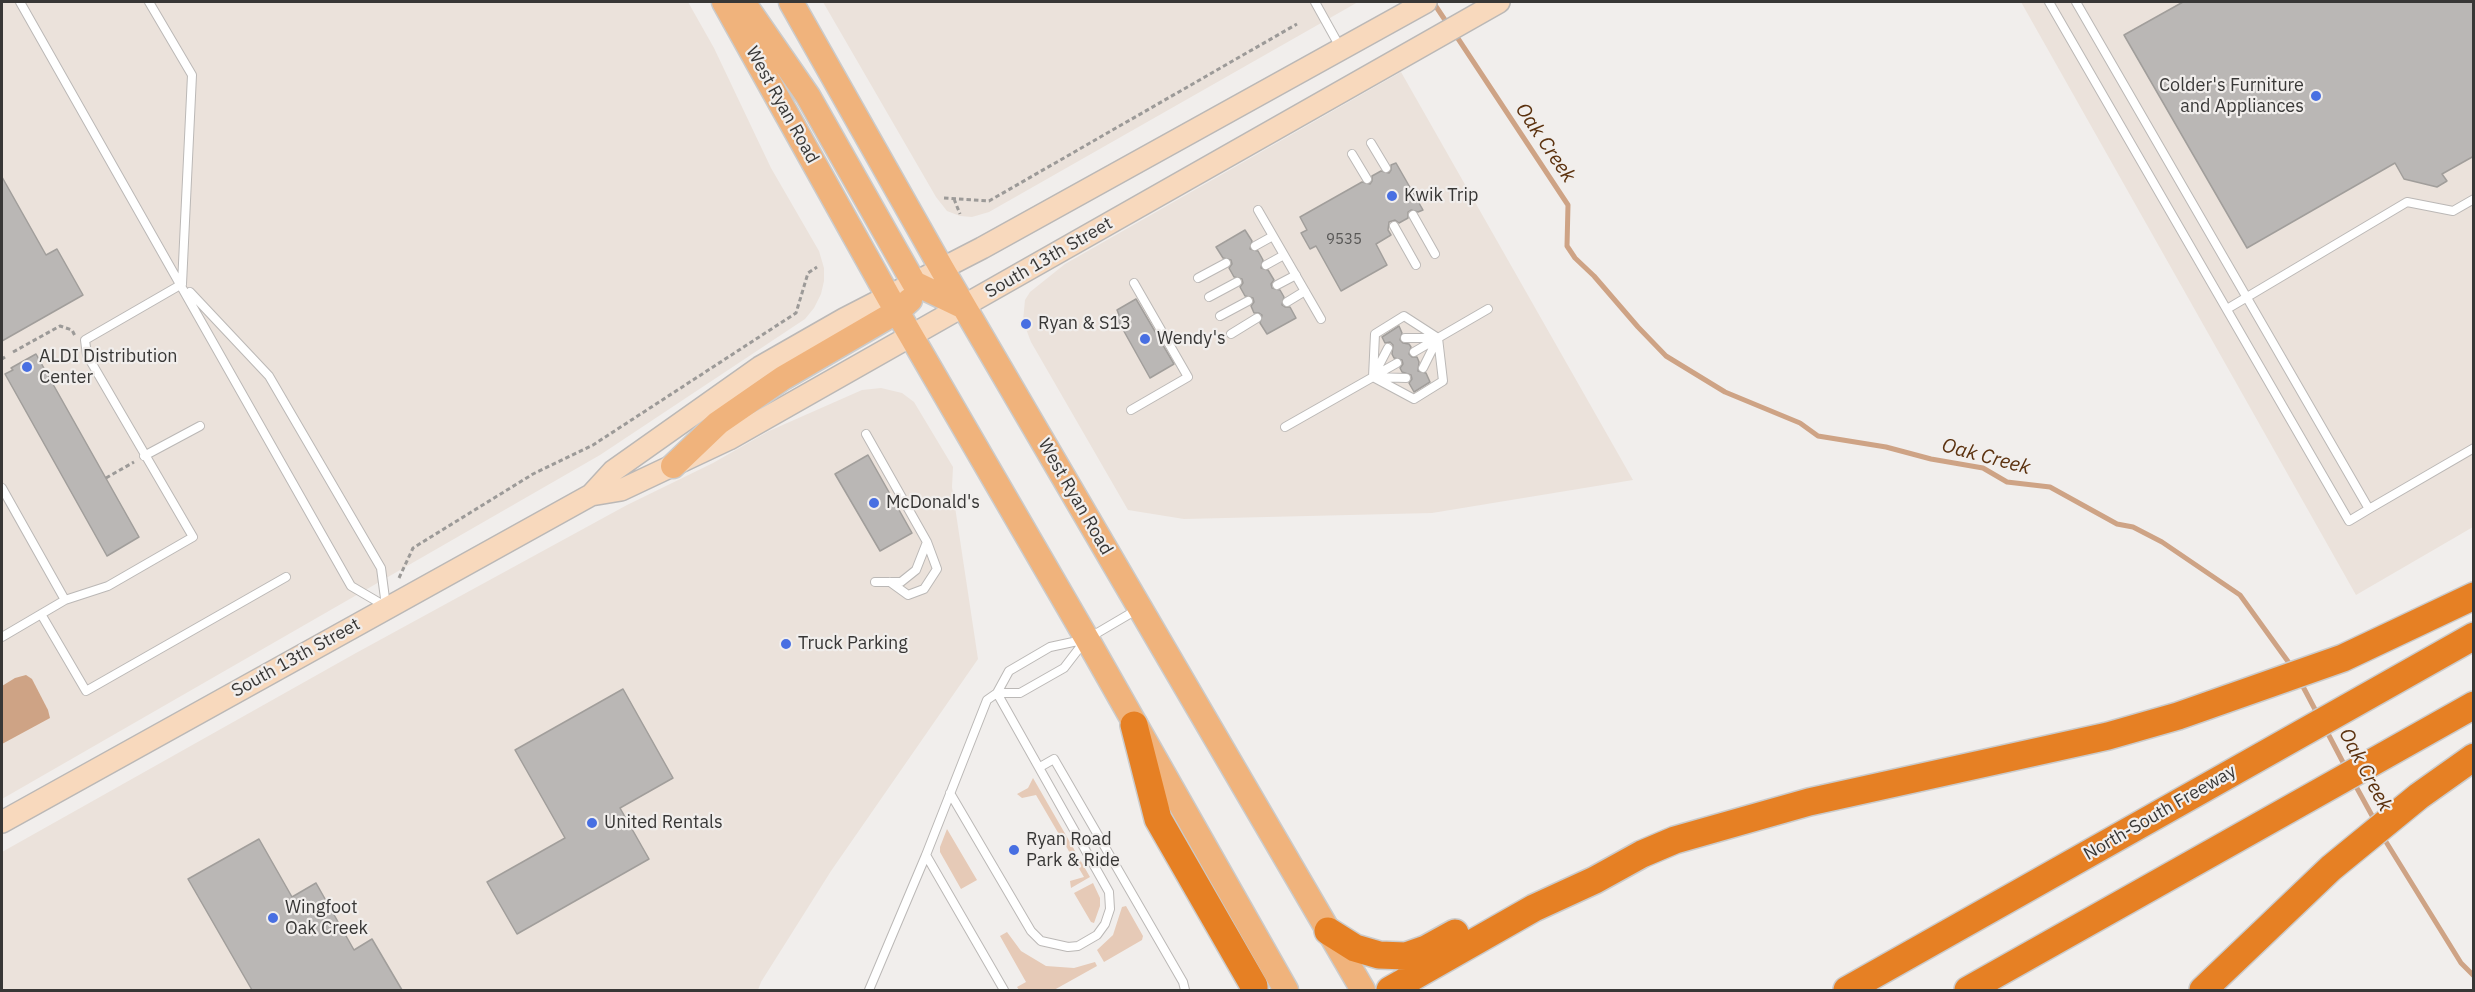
<!DOCTYPE html>
<style>
body{margin:0}
#map{position:relative;width:2475px;height:992px;overflow:hidden;background:#f1eeec;font-family:"IBM Plex Sans",sans-serif}
canvas{display:block}
.frame{position:absolute;inset:0;border:3px solid #383736;pointer-events:none}
</style>
<div id="map">
<canvas width="2475" height="992"></canvas>
<div class="frame"></div>
</div>
<script>
const ctx = document.querySelector('canvas').getContext('2d');
ctx.lineJoin = 'round';
function fill(path, color) {
  ctx.fillStyle = color;
  ctx.fill(path, 'evenodd');
}
function poly(rows) {
  const path = new Path2D();
  for (const r of rows) {
    path.moveTo(r[0], r[1]);
    for (let i = 2; i < r.length; i += 2) path.lineTo(r[i], r[i + 1]);
  }
  return path;
}
function strokePath(path, color, width, dash) {
  ctx.strokeStyle = color;
  ctx.lineWidth = width;
  ctx.lineCap = dash ? 'butt' : 'round';
  ctx.setLineDash(dash || []);
  ctx.stroke(path);
}
function drawText(font, color, halo, rows, align = 'center') {
  ctx.font = font + ' "IBM Plex Sans",sans-serif';
  ctx.lineWidth = 4.5;
  ctx.setLineDash([]);
  ctx.textBaseline = 'middle';
  ctx.strokeStyle = halo;
  ctx.fillStyle = color;
  for (const [text, x, y, turn = 0] of rows) {
    ctx.save();
    ctx.translate(x, y);
    ctx.rotate((+turn || 0) * Math.PI / 180);
    ctx.textAlign = isNaN(turn) ? turn : align;
    if (halo) ctx.strokeText(text, 0, 0);
    ctx.fillText(text, 0, 0);
    ctx.restore();
  }
}
const built = poly([
 [2,2,688,2,714,48,771,168,819,251,824,268,824,281,821,294,814,308,805,319,600,455,2,799],
 [823,2,1358,2,989,212,972,217,960,216,947,211,936,197],
 [2021,2,2473,2,2473,527,2356,595],
 [1401,72,1633,480,1432,513,1184,519,1128,510,1031,342,1023,321,1025,300,1030,292,1065,264],
 [881,388,902,393,914,402,953,467,952,487,978,659,831,871,761,982,758,990,2,990,2,852,356,653,627,505,713,463,769,431,862,390]
]);
const green = poly([
 [1033,778,1090,877,1071,888,1070,881,1084,877,1036,795,1022,798,1017,794,1028,788],
 [947,829,977,880,961,889,940,852,940,847],
 [1093,883,1100,898,1100,906,1094,923,1091,922,1074,893],
 [1126,906,1143,936,1142,940,1104,962,1097,950,1113,935,1122,907],
 [1007,932,1021,951,1046,966,1074,968,1095,962,1097,966,1054,990,1019,990,1017,987,1026,982,1000,936]
]);
const water = poly([
 [26,675,32,679,48,710,50,718,2,744,2,686,15,678]
]);
const stream = poly([
 [1433,2,1449,26],
 [1455,34,1568,205,1567,246,1575,258,1594,276,1638,327,1666,356,1725,392,1800,423,1818,436,1886,447,1931,459,1983,468,2007,482,2050,487,2117,524,2133,527,2162,542,2240,595,2292,667],
 [2300,681,2318,715],
 [2325,728,2346,768],
 [2353,781,2375,821],
 [2383,837,2461,963,2474,976]
]);
const building = poly([
 [2183,2,2474,2,2474,156,2442,174,2447,181,2437,187,2404,179,2395,163,2247,248,2124,35,2183,2],
 [1396,163,1423,210,1418,212,1411,210,1408,212,1408,218,1399,223,1395,220,1389,222,1388,230,1391,235,1376,244,1387,265,1341,291,1316,246,1310,249,1301,233,1307,230,1300,217,1362,182,1370,184,1372,181,1372,176,1381,171,1389,173,1391,170,1391,165,1396,163],
 [2,177,46,255,57,249,83,295,2,341,2,177],
 [1245,230,1252,241,1250,249,1258,251,1263,260,1261,268,1268,270,1274,280,1271,284,1272,288,1280,290,1284,297,1282,305,1285,307,1290,307,1296,318,1267,334,1260,323,1262,315,1259,313,1254,313,1251,306,1254,302,1253,298,1245,296,1240,287,1243,283,1242,279,1234,277,1229,268,1232,264,1231,260,1223,258,1216,247,1245,230],
 [1136,299,1174,364,1150,378,1116,317,1119,315,1117,310,1136,299],
 [1399,326,1402,333,1400,340,1403,343,1409,344,1411,347,1409,354,1412,357,1417,357,1419,362,1418,371,1426,373,1430,382,1414,392,1409,383,1412,379,1411,375,1402,372,1400,368,1403,364,1402,360,1394,358,1392,354,1393,345,1390,342,1385,343,1382,337,1399,326],
 [36,354,139,537,107,556,5,374,13,370,11,368,36,354],
 [868,455,912,533,880,551,835,474,868,455],
 [623,689,673,778,620,808,649,859,517,934,487,882,565,838,515,750,623,689],
 [259,839,292,897,316,883,354,950,372,939,402,990,252,990,188,879,259,839]
]);
const path = poly([
 [944,198,989,201,1297,24],
 [954,199,960,214],
 [13,352,60,326,72,330,75,336],
 [2,359,5,357],
 [106,478,134,462],
 [399,578,413,548,533,474,593,445,796,313,808,273,817,267]
]);
const lane = poly([
 [20,2,351,586,385,606],
 [149,2,192,75,182,284],
 [1315,2,1340,47],
 [2049,2,2349,521,2369,509,2076,2],
 [1371,143,1386,168],
 [1352,154,1367,179],
 [1258,210,1321,319],
 [1413,215,1435,254],
 [1394,226,1416,265],
 [1255,246,1273,236],
 [1266,265,1284,255],
 [1198,278,1226,263],
 [1277,285,1296,275],
 [190,292,269,376,381,568,386,606],
 [1209,297,1237,282],
 [1287,302,1305,291],
 [2227,309,2407,202,2453,211,2474,199],
 [1220,316,1248,301],
 [1231,334,1257,318],
 [1405,338,1438,338,1423,368],
 [1388,348,1373,377,1406,378],
 [1374,376,1397,363],
 [1373,377,1375,334,1404,316,1438,338,1414,352],
 [1131,410,1188,377,1134,283],
 [1285,427,1373,377,1414,399,1443,381,1438,338,1488,309],
 [866,434,927,542,916,570,901,582,875,582],
 [144,456,200,426],
 [2,488,65,600,108,586,193,537,87,355,85,340,182,284],
 [2369,509,2474,448],
 [890,582,908,595,924,589,937,569,927,542],
 [41,614,86,691,286,577],
 [2,637,65,600],
 [1040,767,1054,759,1168,956,1183,982,1185,990],
 [950,793,1031,931,1041,941,1068,947,1078,946,1097,935,1105,924,1110,909,1109,892,997,693,1020,693,1064,668,1084,642],
 [926,855,1004,990],
 [869,990,926,855,987,700,997,693,1009,671,1050,647,1087,639,1138,609]
]);
const secondary = poly([
 [591,495,613,471,760,367,844,319,982,248,1426,2],
 [2,822,591,495,621,490,729,439,1499,2]
]);
const primary = poly([
 [724,2,888,296,1087,639,1286,990],
 [743,2,808,96,914,283,964,307],
 [791,2,942,269,1363,990],
 [673,466,718,423,783,378,898,311,910,300]
]);
const highway = poly([
 [1134,725,1158,819,1254,986,1254,990],
 [1328,931,1355,948,1379,955,1406,956,1426,949,1455,933],
 [1390,990,1534,908,1595,880,1642,854,1675,840,1809,802,2108,736,2178,716,2343,658,2474,596],
 [1847,990,2474,636],
 [1968,990,2474,705],
 [2203,990,2331,868,2419,796,2474,757]
]);
const markers = [
 [2316,96,6,"#486fe2"],
 [1392,196,6,"#486fe2"],
 [1026,324,6,"#486fe2"],
 [1145,339,6,"#486fe2"],
 [27,367,6,"#486fe2"],
 [874,503,6,"#486fe2"],
 [786,644,6,"#486fe2"],
 [592,823,6,"#486fe2"],
 [1014,850,6,"#486fe2"],
 [273,918,6,"#486fe2"]
];
const numberNames = [
 ["9535",1344,240]
];
const poiNames = [
 ["Colder's Furniture",2304,86,"right"],
 ["and Appliances",2304,107,"right"],
 ["Kwik Trip",1404,196],
 ["Ryan & S13",1038,324],
 ["Wendy's",1157,339],
 ["ALDI Distribution",39,357],
 ["Center",39,378],
 ["McDonald's",886,503],
 ["Truck Parking",798,644],
 ["United Rentals",604,823],
 ["Ryan Road",1026,840],
 ["Park & Ride",1026,861],
 ["Wingfoot",285,908],
 ["Oak Creek",285,929]
];
const streetNames = [
 ["West Ryan Road",782,105,61],
 ["South 13th Street",1049,258,-30],
 ["West Ryan Road",1075,497,60],
 ["South 13th Street",296,658,-29],
 ["North-South Freeway",2160,813,-30]
];
const waterNames = [
 ["Oak Creek",1545,143,56],
 ["Oak Creek",1986,457,15],
 ["Oak Creek",2365,770,62]
];
fill(built, '#ebe2db');
fill(green, '#e6cab7');
fill(water, '#cea385');
strokePath(stream, '#cea385', 5);
fill(building, '#bab7b5');
strokePath(building, '#a19e9b', 1.5);
strokePath(lane, '#bbb8b6', 10);
strokePath(secondary, '#bbb8b6', 24);
strokePath(primary, '#cbcbcb', 27);
strokePath(highway, '#cbcbcb', 30);
strokePath(path, '#9c9a98', 3, [4.5, 3]);
strokePath(lane, '#fff', 8);
strokePath(secondary, '#f8d9bd', 21);
strokePath(primary, '#f0b37c', 24);
strokePath(highway, '#e68024', 27);
for (const [x, y, r, color] of markers) {
  const dot = new Path2D();
  dot.arc(x, y, r, 0, 2 * Math.PI);
  ctx.fillStyle = color;
  ctx.fill(dot);
  strokePath(dot, '#f1eeec', 2);
}
drawText('15px', '#585756', null, numberNames);
drawText('18px', '#383736', '#f1eeec', poiNames, 'left');
drawText('18px', '#383736', '#f1eeec', streetNames);
drawText('italic 20px', '#5b310e', '#f1eeec', waterNames);
</script>
